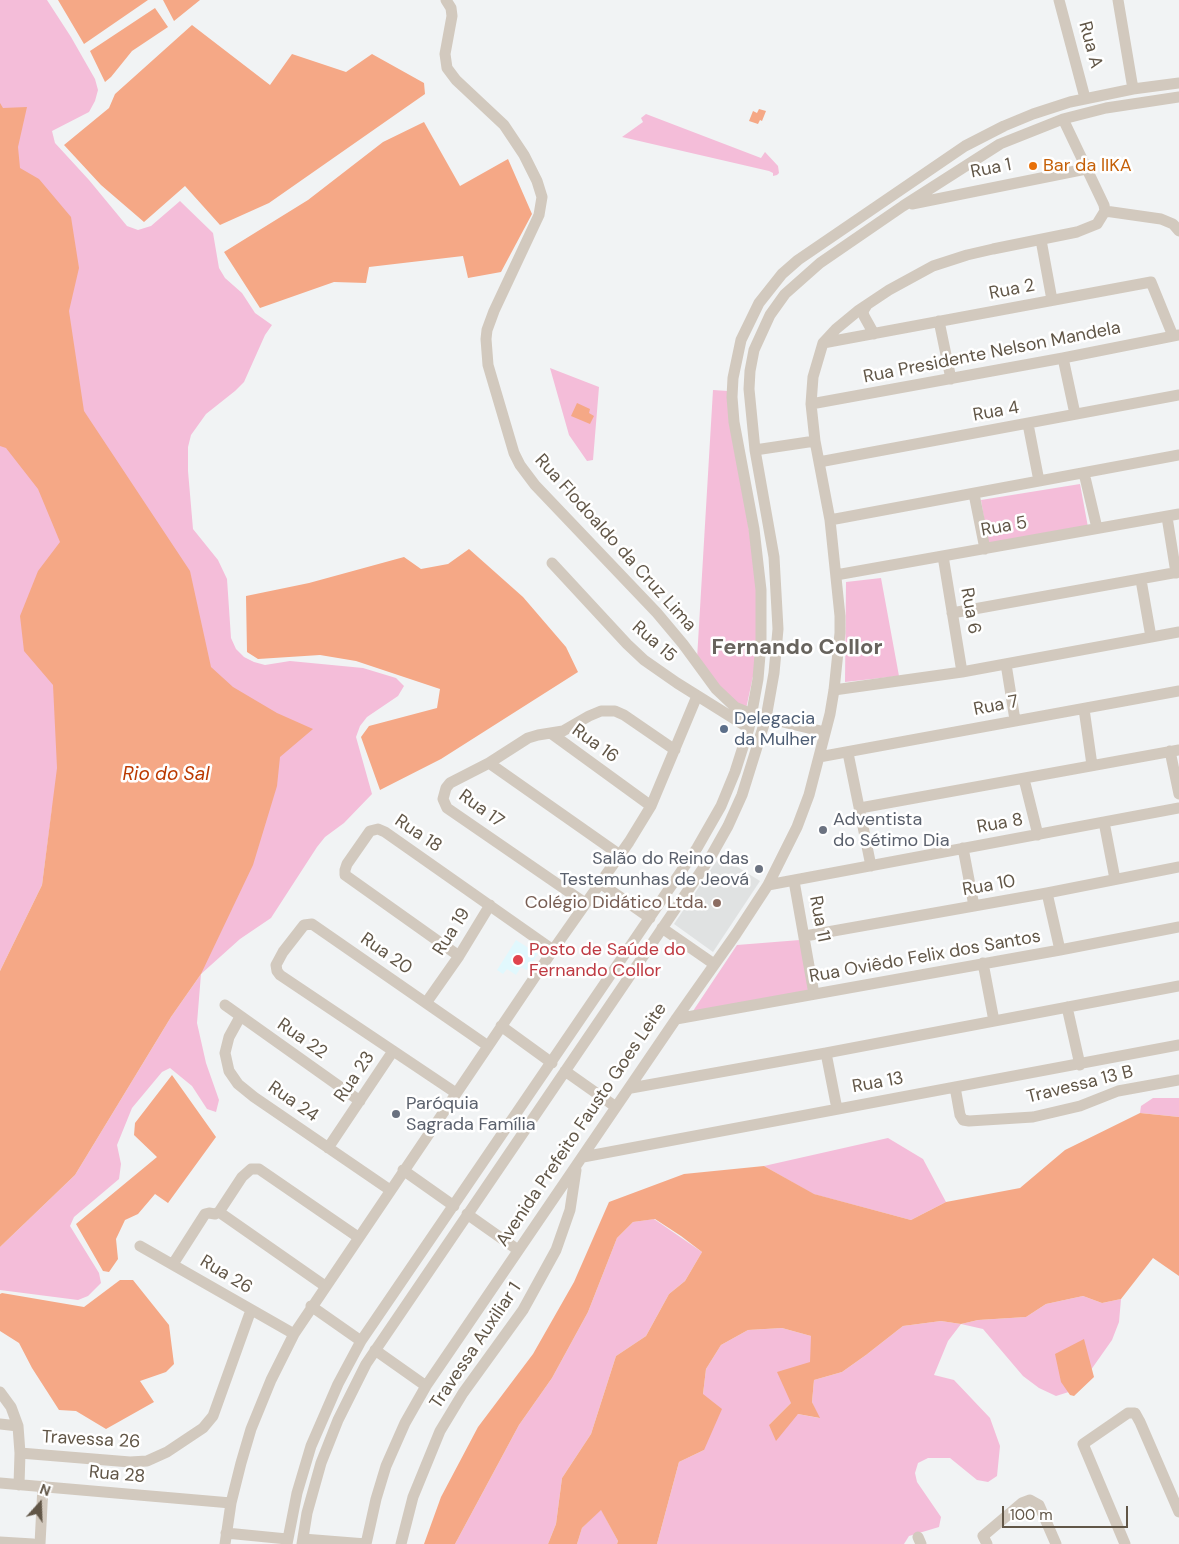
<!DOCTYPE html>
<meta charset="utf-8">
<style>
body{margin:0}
#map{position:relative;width:1179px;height:1544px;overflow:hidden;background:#f1f3f4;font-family:"DM Sans",sans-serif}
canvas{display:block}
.north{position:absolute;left:15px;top:1479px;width:50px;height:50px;-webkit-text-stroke:4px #fff;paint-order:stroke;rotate:20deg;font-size:14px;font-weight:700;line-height:20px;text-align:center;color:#615647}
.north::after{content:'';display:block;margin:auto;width:18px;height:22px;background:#615647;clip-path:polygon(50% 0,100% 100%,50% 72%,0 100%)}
.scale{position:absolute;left:1002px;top:1506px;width:126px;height:22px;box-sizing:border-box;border:2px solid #615647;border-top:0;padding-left:6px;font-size:15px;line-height:18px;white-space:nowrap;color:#615647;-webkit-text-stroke:4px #fff;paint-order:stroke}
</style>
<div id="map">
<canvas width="1179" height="1544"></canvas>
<div class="north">N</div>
<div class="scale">100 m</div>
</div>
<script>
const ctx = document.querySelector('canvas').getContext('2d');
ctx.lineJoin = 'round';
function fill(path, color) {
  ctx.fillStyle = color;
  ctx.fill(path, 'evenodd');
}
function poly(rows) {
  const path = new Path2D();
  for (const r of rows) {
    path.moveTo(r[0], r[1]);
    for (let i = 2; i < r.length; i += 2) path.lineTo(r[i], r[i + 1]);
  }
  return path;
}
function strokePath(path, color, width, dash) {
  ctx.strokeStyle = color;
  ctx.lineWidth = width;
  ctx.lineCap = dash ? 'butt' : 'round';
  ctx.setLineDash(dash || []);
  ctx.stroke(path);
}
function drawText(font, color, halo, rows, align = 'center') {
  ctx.font = font + ' "DM Sans",sans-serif';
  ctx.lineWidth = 5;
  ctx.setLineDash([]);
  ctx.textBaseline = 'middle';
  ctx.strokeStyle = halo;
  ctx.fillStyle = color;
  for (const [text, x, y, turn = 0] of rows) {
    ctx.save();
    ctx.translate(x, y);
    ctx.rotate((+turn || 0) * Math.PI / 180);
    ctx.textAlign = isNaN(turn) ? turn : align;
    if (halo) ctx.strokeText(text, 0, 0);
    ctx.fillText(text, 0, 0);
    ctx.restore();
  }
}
const education = poly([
 [720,856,760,881,713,952,674,924]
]);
const medical = poly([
 [516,940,538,954,527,970,521,967,516,975,507,969,503,974,497,970]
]);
const green = poly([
 [0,0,47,0,71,37,95,79,98,90,95,101,89,112,52,131,55,143,89,180,127,226,138,230,151,226,180,201,213,233,219,268,225,278,242,293,255,313,272,325,265,335,244,382,235,391,206,414,191,435,188,447,188,471,193,529,218,560,227,579,231,638,236,649,244,657,254,662,265,665,290,661,363,668,396,678,404,686,398,696,367,717,360,726,356,737,372,794,344,823,325,837,317,847,271,918,240,939,201,974,197,1023,206,1063,219,1100,216,1112,207,1109,192,1086,170,1068,162,1072,132,1108,117,1145,121,1164,119,1179,74,1217,70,1226,99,1273,101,1283,88,1296,78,1300,0,1290,0,1247,75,1175,171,1017,201,974,52,809,42,885,0,971],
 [646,114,761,158,765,152,778,166,779,173,777,175,773,176,773,173,769,171,622,137,643,122,641,118],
 [550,368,599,387,593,460,587,461,569,435],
 [713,390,728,391,758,590,755,667,746,709,741,718,714,686,697,659],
 [1080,484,1088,527,988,543,981,500],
 [881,578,899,676,845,682,846,582],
 [800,940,810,991,693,1011,737,945],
 [1153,1098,1179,1098,1179,1117,1140,1113,1141,1106],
 [888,1138,923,1159,946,1202,911,1220,813,1194,764,1166],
 [654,1219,702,1252,685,1281,669,1294,646,1336,616,1356,591,1434,562,1478,556,1524,548,1544,455,1544,519,1425,552,1378,588,1312,617,1238,633,1222],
 [1083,1296,1102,1303,1121,1299,1119,1322,1112,1340,1081,1384,1075,1390,1056,1396,1039,1388,1023,1376,983,1329,961,1324,948,1341,934,1375,954,1380,990,1418,1000,1446,997,1476,988,1482,977,1480,950,1458,928,1458,918,1463,915,1473,917,1482,941,1517,939,1527,909,1536,904,1544,657,1544,679,1462,704,1450,703,1394,706,1369,721,1345,748,1330,782,1328,811,1336,811,1362,791,1403,769,1425,798,1414,819,1418,812,1402,814,1380,842,1372,866,1355,903,1326,941,1321,961,1324,978,1320,1026,1317,1046,1304],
 [601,1509,618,1541,617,1544,577,1544,582,1528]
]);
const water = poly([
 [58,0,148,0,84,44],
 [163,0,200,0,174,21],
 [155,8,168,27,132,51,111,77,105,82,90,51],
 [192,25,270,85,292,54,346,72,372,54,424,83,425,94,269,203,220,225,185,186,144,222,101,185,64,145,109,108,115,94],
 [0,103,3,108,27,107,18,147,20,168,39,179,71,217,79,268,69,311,84,411,190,571,211,667,233,687,277,713,313,729,280,757,277,786,253,865,201,974,171,1017,75,1175,0,1247,0,971,42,885,57,768,53,685,24,651,20,616,38,571,60,542,38,489,6,448,0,446],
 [759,109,766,111,762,121,760,120,758,124,749,121,753,111,757,113],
 [424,122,460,186,508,159,532,214,501,272,468,278,463,256,369,267,366,283,334,282,260,308,224,252,308,200,383,142],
 [577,403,590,409,589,413,594,416,590,424,571,416],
 [469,549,523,597,566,647,578,672,441,759,380,790,361,737,369,726,437,708,440,689,356,661,320,655,258,659,247,652,246,596,309,583,404,557,421,569,448,564],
 [172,1075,216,1137,168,1203,155,1194,138,1214,125,1220,116,1239,118,1259,109,1272,103,1271,76,1224,157,1157,134,1135,135,1123],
 [1140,1113,1179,1117,1179,1276,1153,1258,1121,1299,1102,1303,1083,1296,1046,1304,1026,1317,978,1320,961,1324,941,1321,903,1326,866,1355,842,1372,814,1380,812,1402,820,1418,798,1414,776,1441,769,1425,791,1403,777,1372,810,1362,811,1336,782,1328,748,1330,721,1345,706,1369,703,1394,722,1409,704,1450,679,1462,657,1544,617,1544,618,1541,601,1510,582,1528,577,1544,548,1544,556,1524,562,1478,591,1434,616,1356,646,1336,669,1294,685,1281,702,1252,681,1236,655,1219,633,1222,617,1238,588,1312,552,1378,519,1425,455,1544,424,1544,441,1497,478,1427,533,1354,574,1282,609,1202,684,1174,764,1166,814,1194,911,1220,946,1202,1020,1188,1065,1150],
 [120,1280,133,1280,169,1325,174,1364,166,1372,140,1381,154,1402,106,1429,76,1411,59,1410,32,1368,19,1343,0,1331,0,1294,2,1293,84,1307],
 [1084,1339,1094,1377,1074,1396,1070,1395,1061,1382,1055,1354]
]);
const minor = poly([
 [446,0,451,8,452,16,445,54,447,68,456,80,504,125,524,155,537,181,542,197,539,215,494,311,487,330,486,339,488,365,514,453,520,465,535,485,657,613,683,644,716,689,735,707,752,714],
 [1059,0,1085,98],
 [1118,0,1133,89],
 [912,204,1086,169],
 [1105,211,1161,219,1173,224,1179,231],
 [1041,240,1052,300],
 [867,305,863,311,864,316,874,334],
 [939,321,951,379],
 [823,343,1151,282,1173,336],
 [1063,358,1075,414],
 [811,404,1063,358,1179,335],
 [1028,424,1039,481],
 [755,450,815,441],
 [819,462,1179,395],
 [1084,473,1097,528],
 [974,494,985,549],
 [1167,517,1176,573],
 [830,520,1179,455],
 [943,556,962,672],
 [552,563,627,644,644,660,677,683,749,728],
 [836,575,1179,514],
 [1141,580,1151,637],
 [952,613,1179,572],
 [1006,664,1015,720],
 [834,690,962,672,1179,632],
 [1084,709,1092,765],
 [766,718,825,732],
 [552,734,651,806],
 [1170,751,1179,794],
 [848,753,871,866],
 [819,757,1179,691],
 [489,763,620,855],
 [1024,779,1038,835],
 [860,808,1179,750],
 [1104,822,1115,879],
 [963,848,974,906],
 [794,881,814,994],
 [600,883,650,918],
 [768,885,1179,808],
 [1047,893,1060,950],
 [585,903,447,808,443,799,446,788,450,783,489,763,528,738,538,735,563,731,589,716,601,711,615,711,624,715,675,750],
 [662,928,714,964],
 [805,936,1047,893,1179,867],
 [459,956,345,875,345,870,347,864,370,831,378,829,385,832,553,950],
 [983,963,994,1021],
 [426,1003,459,956,490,905],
 [225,1005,360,1101],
 [1067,1007,1080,1065],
 [240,1017,229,1037,225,1053,229,1071,238,1084,254,1097,390,1190],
 [676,1019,1060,950,1179,927],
 [501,1026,552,1063],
 [826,1053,837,1109],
 [565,1071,616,1107],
 [955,1087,960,1115,963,1120,969,1121,1033,1117,1080,1106,1118,1091,1179,1080],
 [631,1088,826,1053,1179,986],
 [456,1093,280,975,277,971,276,965,283,952,304,925,312,924,488,1046],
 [328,1148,393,1051],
 [583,1157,1179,1045],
 [403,1170,454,1206],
 [467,1214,518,1250],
 [140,1246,294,1334],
 [173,1264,205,1214,209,1213,215,1214,219,1212],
 [325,1286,219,1212,242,1177,251,1169,259,1169,358,1237],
 [311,1306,361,1341],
 [375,1350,426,1386],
 [0,1392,11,1407,18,1426,20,1453,19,1485],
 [0,1424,18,1426],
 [20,1453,130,1462,147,1461,167,1452,203,1428,213,1416,251,1310],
 [0,1483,231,1503],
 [226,1533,287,1539],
 [918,1537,921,1544],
 [303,1539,366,1544,376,1499,386,1466,405,1423,426,1386,676,1019,736,934,768,885,797,827,809,795,830,714,834,690,840,633,840,616,830,520,815,441,811,404,813,377,823,343,836,329,859,310,889,290,933,266,967,255,993,249,1077,232,1097,224,1105,211,1104,205,1063,119],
 [0,1542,33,1544],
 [40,1544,43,1486],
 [225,1544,231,1503,241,1463,251,1429,271,1380,294,1334,553,950,629,842,651,806,697,696],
 [287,1544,297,1493,311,1446,338,1384,361,1341,697,848,721,806,735,772,749,728,758,679,761,643,761,590,754,529,734,422,732,397,733,378,741,340,759,303,782,274,798,260,965,146,1004,126,1033,114,1070,102,1133,89,1179,83],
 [302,1544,307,1513,321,1463,338,1420,366,1364,710,858,728,826,742,795,766,718,774,673,778,629,774,557,755,450,749,389,750,371,754,350,770,315,785,294,820,263,903,206,1000,144,1063,119,1106,108,1179,97],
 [401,1544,413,1497,440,1431,463,1393,523,1310,556,1250,570,1210,576,1170],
 [987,1544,983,1536,1022,1503,1030,1500,1039,1505,1056,1544],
 [1125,1544,1083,1444,1128,1413,1135,1413,1140,1422,1179,1512]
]);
const markers = [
 [1033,166,5,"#e8710a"],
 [724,729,5,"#5c6f8a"],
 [823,830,5,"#6b7280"],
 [759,869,5,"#6b7280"],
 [717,903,5,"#8d6e63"],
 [518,960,6,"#e0444e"],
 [396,1114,5,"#6b7280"]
];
const streetNames = [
 ["Rua A",1090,45,75],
 ["Rua 1",991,169,-11],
 ["Rua 2",1012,290,-11],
 ["Rua Presidente Nelson Mandela",992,353,-11],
 ["Rua 4",996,412,-10],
 ["Rua 5",1004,527,-10],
 ["Rua Flodoaldo da Cruz Lima",615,543,48],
 ["Rua 6",970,611,80],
 ["Rua 15",654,642,41],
 ["Rua 7",996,706,-11],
 ["Rua 16",595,744,36],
 ["Rua 17",481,809,36],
 ["Rua 8",1000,824,-10],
 ["Rua 18",418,834,34],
 ["Rua 10",989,886,-10],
 ["Rua 11",819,919,79],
 ["Rua 19",452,932,-57],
 ["Rua 20",386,954,35],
 ["Rua Oviêdo Felix dos Santos",925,957,-10],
 ["Rua 22",302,1039,35],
 ["Rua 23",355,1077,-56],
 ["Rua 13",878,1083,-10],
 ["Travessa 13 B",1080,1085,-14],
 ["Rua 24",293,1102,35],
 ["Avenida Prefeito Fausto Goes Leite",582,1125,-56],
 ["Rua 26",226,1275,31],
 ["Travessa Auxiliar 1",476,1346,-56],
 ["Travessa 26",91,1440,3],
 ["Rua 28",117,1475,5]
];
const foodNames = [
 ["Bar da lIKA",1043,166]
];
const serviceNames = [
 ["Delegacia",734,719],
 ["da Mulher",734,740]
];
const worshipNames = [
 ["Adventista",833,820],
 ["do Sétimo Dia",833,841],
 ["Salão do Reino das",749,859,"right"],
 ["Testemunhas de Jeová",749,880,"right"],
 ["Paróquia",406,1104],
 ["Sagrada Família",406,1125]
];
const educationNames = [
 ["Colégio Didático Ltda.",707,903]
];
const healthNames = [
 ["Posto de Saúde do",529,950],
 ["Fernando Collor",529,971]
];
const waterNames = [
 ["Rio do Sal",166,775]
];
const districtNames = [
 ["Fernando Collor",797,648]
];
fill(education, '#e0e2e2');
fill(medical, '#e1f8fd');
fill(green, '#f4bdd9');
fill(water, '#f5a886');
strokePath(minor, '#d2c9be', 11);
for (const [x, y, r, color] of markers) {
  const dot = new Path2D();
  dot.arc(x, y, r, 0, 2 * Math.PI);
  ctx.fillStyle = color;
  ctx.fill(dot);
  strokePath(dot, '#fff', 2);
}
drawText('18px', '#615647', '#fff', streetNames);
drawText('18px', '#c56008', '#fff', foodNames, 'left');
drawText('18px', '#4e5e75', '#fff', serviceNames, 'left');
drawText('18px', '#5b616d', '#fff', worshipNames, 'left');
drawText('18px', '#785e54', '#fff', educationNames, 'right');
drawText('18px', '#be3a42', '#fff', healthNames, 'left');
drawText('italic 19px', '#bb3900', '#fff', waterNames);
drawText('bold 22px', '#67635d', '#fff', districtNames);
</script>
